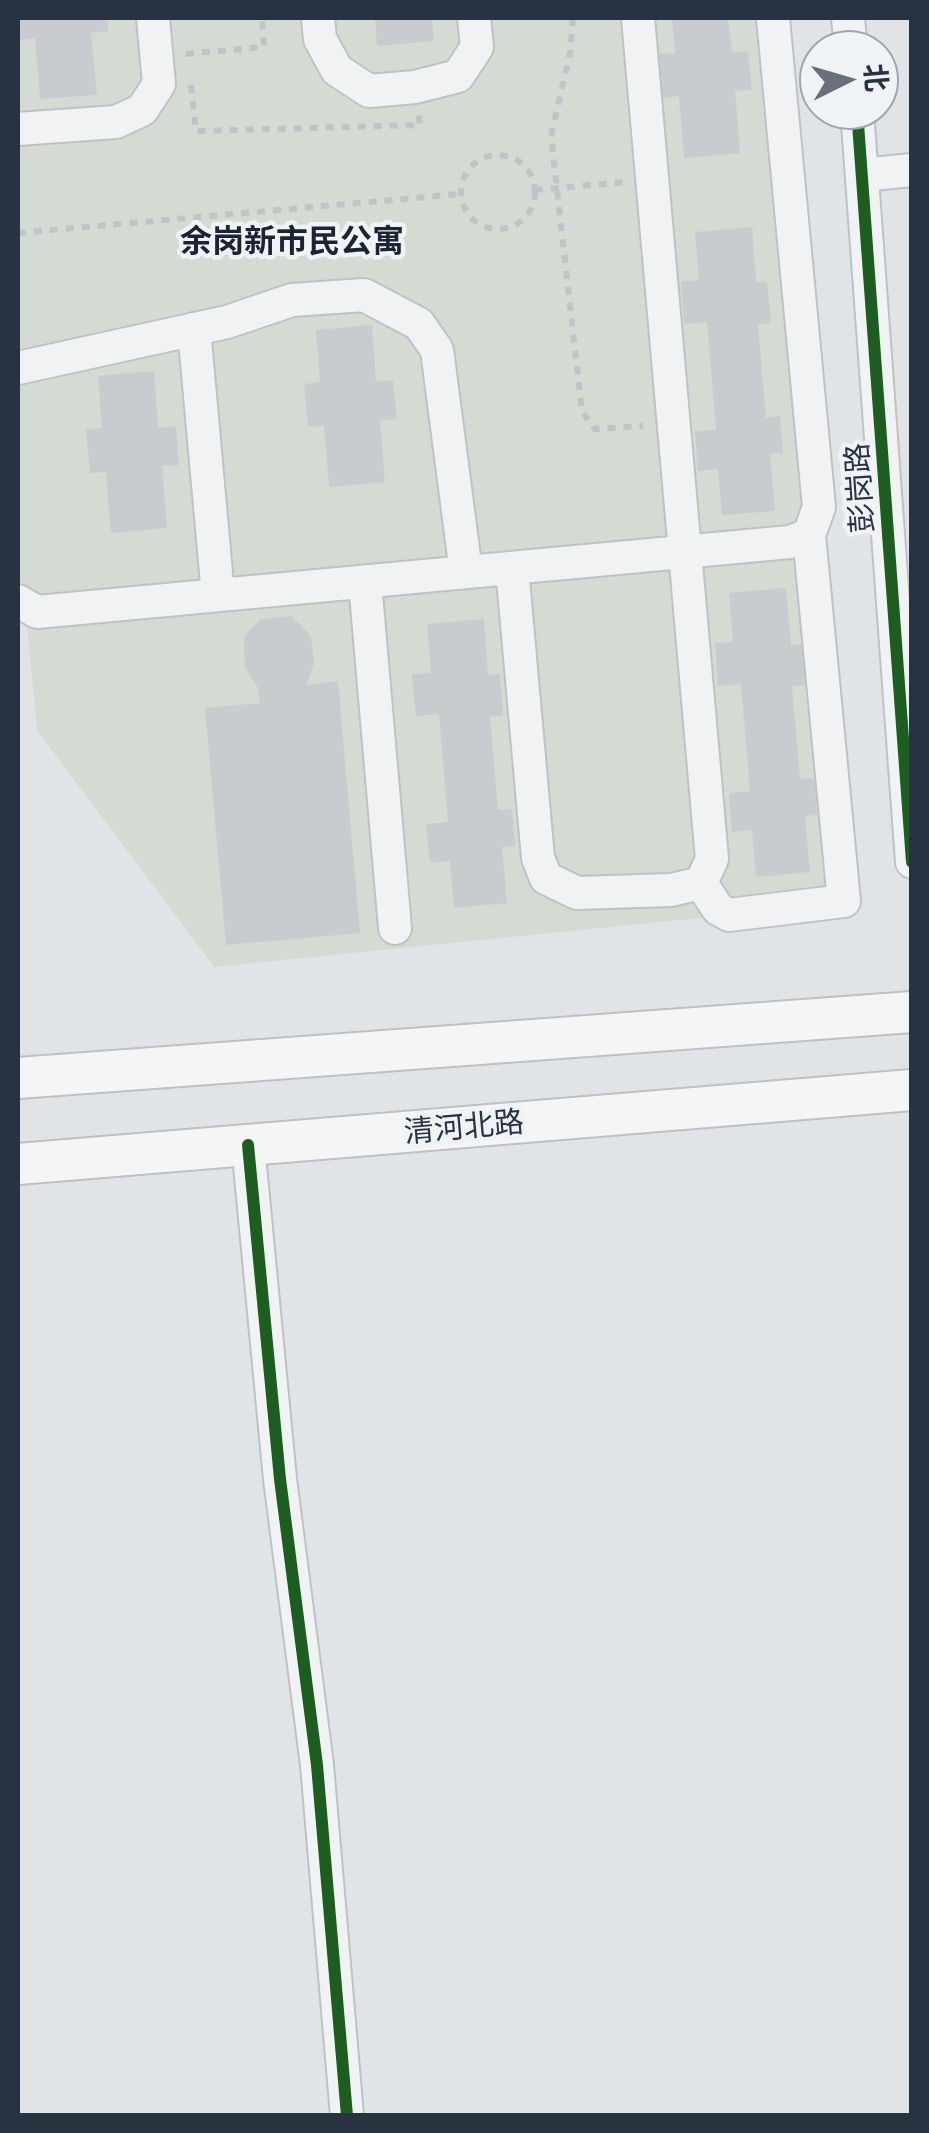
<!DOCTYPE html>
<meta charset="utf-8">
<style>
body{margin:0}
#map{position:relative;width:929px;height:2133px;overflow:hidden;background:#e1e4e7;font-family:"Exo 2","Noto Sans SC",sans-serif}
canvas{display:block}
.frame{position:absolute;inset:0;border:20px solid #273341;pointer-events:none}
.north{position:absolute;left:799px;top:30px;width:100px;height:100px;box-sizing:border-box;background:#eff3f6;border:2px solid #9fa6ae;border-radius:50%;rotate:85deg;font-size:28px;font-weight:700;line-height:40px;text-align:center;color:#273341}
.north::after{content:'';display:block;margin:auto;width:35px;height:45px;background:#68717b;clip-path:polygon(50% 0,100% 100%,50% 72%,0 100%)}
</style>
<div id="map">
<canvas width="929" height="2133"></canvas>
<div class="frame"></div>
<div class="north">北</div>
</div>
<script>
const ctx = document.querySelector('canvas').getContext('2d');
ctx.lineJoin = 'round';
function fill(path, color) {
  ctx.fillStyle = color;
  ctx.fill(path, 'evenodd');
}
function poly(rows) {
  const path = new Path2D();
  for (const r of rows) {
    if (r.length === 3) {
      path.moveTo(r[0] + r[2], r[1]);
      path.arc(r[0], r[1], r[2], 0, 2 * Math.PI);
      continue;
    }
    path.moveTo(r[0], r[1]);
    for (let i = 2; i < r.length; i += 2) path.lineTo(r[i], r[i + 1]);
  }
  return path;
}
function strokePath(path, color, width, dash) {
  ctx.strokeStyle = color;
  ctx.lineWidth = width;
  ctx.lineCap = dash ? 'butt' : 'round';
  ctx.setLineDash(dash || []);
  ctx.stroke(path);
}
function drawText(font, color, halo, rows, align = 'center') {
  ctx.font = font + ' "Exo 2","Noto Sans SC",sans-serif';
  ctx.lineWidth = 9;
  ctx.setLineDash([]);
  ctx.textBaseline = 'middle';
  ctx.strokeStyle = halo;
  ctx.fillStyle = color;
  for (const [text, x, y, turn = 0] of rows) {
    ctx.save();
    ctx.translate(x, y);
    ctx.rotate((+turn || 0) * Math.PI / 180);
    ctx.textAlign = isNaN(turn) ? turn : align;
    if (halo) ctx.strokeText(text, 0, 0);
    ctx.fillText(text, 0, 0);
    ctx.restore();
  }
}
const green = poly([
 [18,18,773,18,844,901,729,915,214,967,37,730,25,605,18,600]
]);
const building = poly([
 [18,18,107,18,108,31,91,33,97,95,40,99,35,38,19,40],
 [375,18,432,18,434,41,377,46],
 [672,18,728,18,732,52,748,51,752,90,735,91,740,153,684,158,679,96,663,98,659,54,675,53],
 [752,227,756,283,767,282,771,323,758,324,766,418,780,416,783,453,770,454,775,511,722,515,718,469,698,471,695,431,716,430,707,322,684,324,681,282,699,280,695,232],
 [372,325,376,382,393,380,397,419,380,420,385,482,329,487,324,426,308,427,304,384,320,382,316,330],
 [154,371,158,428,176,426,179,465,162,466,167,528,111,533,106,472,90,473,86,430,102,428,98,376],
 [786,588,791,645,802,644,805,685,792,686,800,779,814,778,817,815,805,816,810,872,756,877,752,830,732,832,729,793,750,791,741,684,718,686,715,643,733,642,729,593],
 [291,616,311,636,314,664,306,685,338,681,360,933,226,945,205,708,260,703,258,688,245,667,244,636,261,619],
 [484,619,488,675,500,674,503,715,490,717,498,810,512,809,515,846,502,847,507,903,454,908,450,861,430,863,426,824,448,822,439,714,416,716,412,674,431,673,427,624]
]);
const path = poly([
 [573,18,570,54,551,136,582,412,595,429,643,426],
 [186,54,264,47,262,18],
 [191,85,196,131,420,125,418,113],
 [498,192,37],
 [535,190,626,182],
 [18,233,460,194]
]);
const minor = poly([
 [318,18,320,39,337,70,369,91,415,87,458,76,477,47,474,18],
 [848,18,851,50],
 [857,110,912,862],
 [18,129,116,122,142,110,159,84,153,18],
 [862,175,912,170],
 [194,329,218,595],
 [18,368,227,322,292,300,364,295,419,324,437,350,466,572],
 [512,568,538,858,546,878,577,893,671,890,701,883,712,859,638,18],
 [365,582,395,928],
 [18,601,37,612,790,542,809,535,819,507,773,18],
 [701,883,718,909,729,915,844,901,809,535],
 [248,1145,280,1479,317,1765,347,2116]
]);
const major = poly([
 [18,1078,912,1012],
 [18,1164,912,1090]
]);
const cycleway = poly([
 [857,110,912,862],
 [248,1145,280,1479,317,1765,347,2116]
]);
const streetNames = [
 ["彭岗路",860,488,-94],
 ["清河北路",464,1127,-5]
];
const neighbourhoodNames = [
 ["余岗新市民公寓",292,241]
];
fill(green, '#d3dbd2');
fill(building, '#c9cccf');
strokePath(minor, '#bfc2c5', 36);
strokePath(major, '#bdc1c5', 44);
strokePath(path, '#c0c3c7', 6, [8, 8]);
strokePath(minor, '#f1f2f3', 32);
strokePath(major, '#f5f5f6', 40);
strokePath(cycleway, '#1b5e20', 12);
drawText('30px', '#273341', '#eff3f6', streetNames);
drawText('bold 32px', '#1a2432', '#eff3f6', neighbourhoodNames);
</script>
